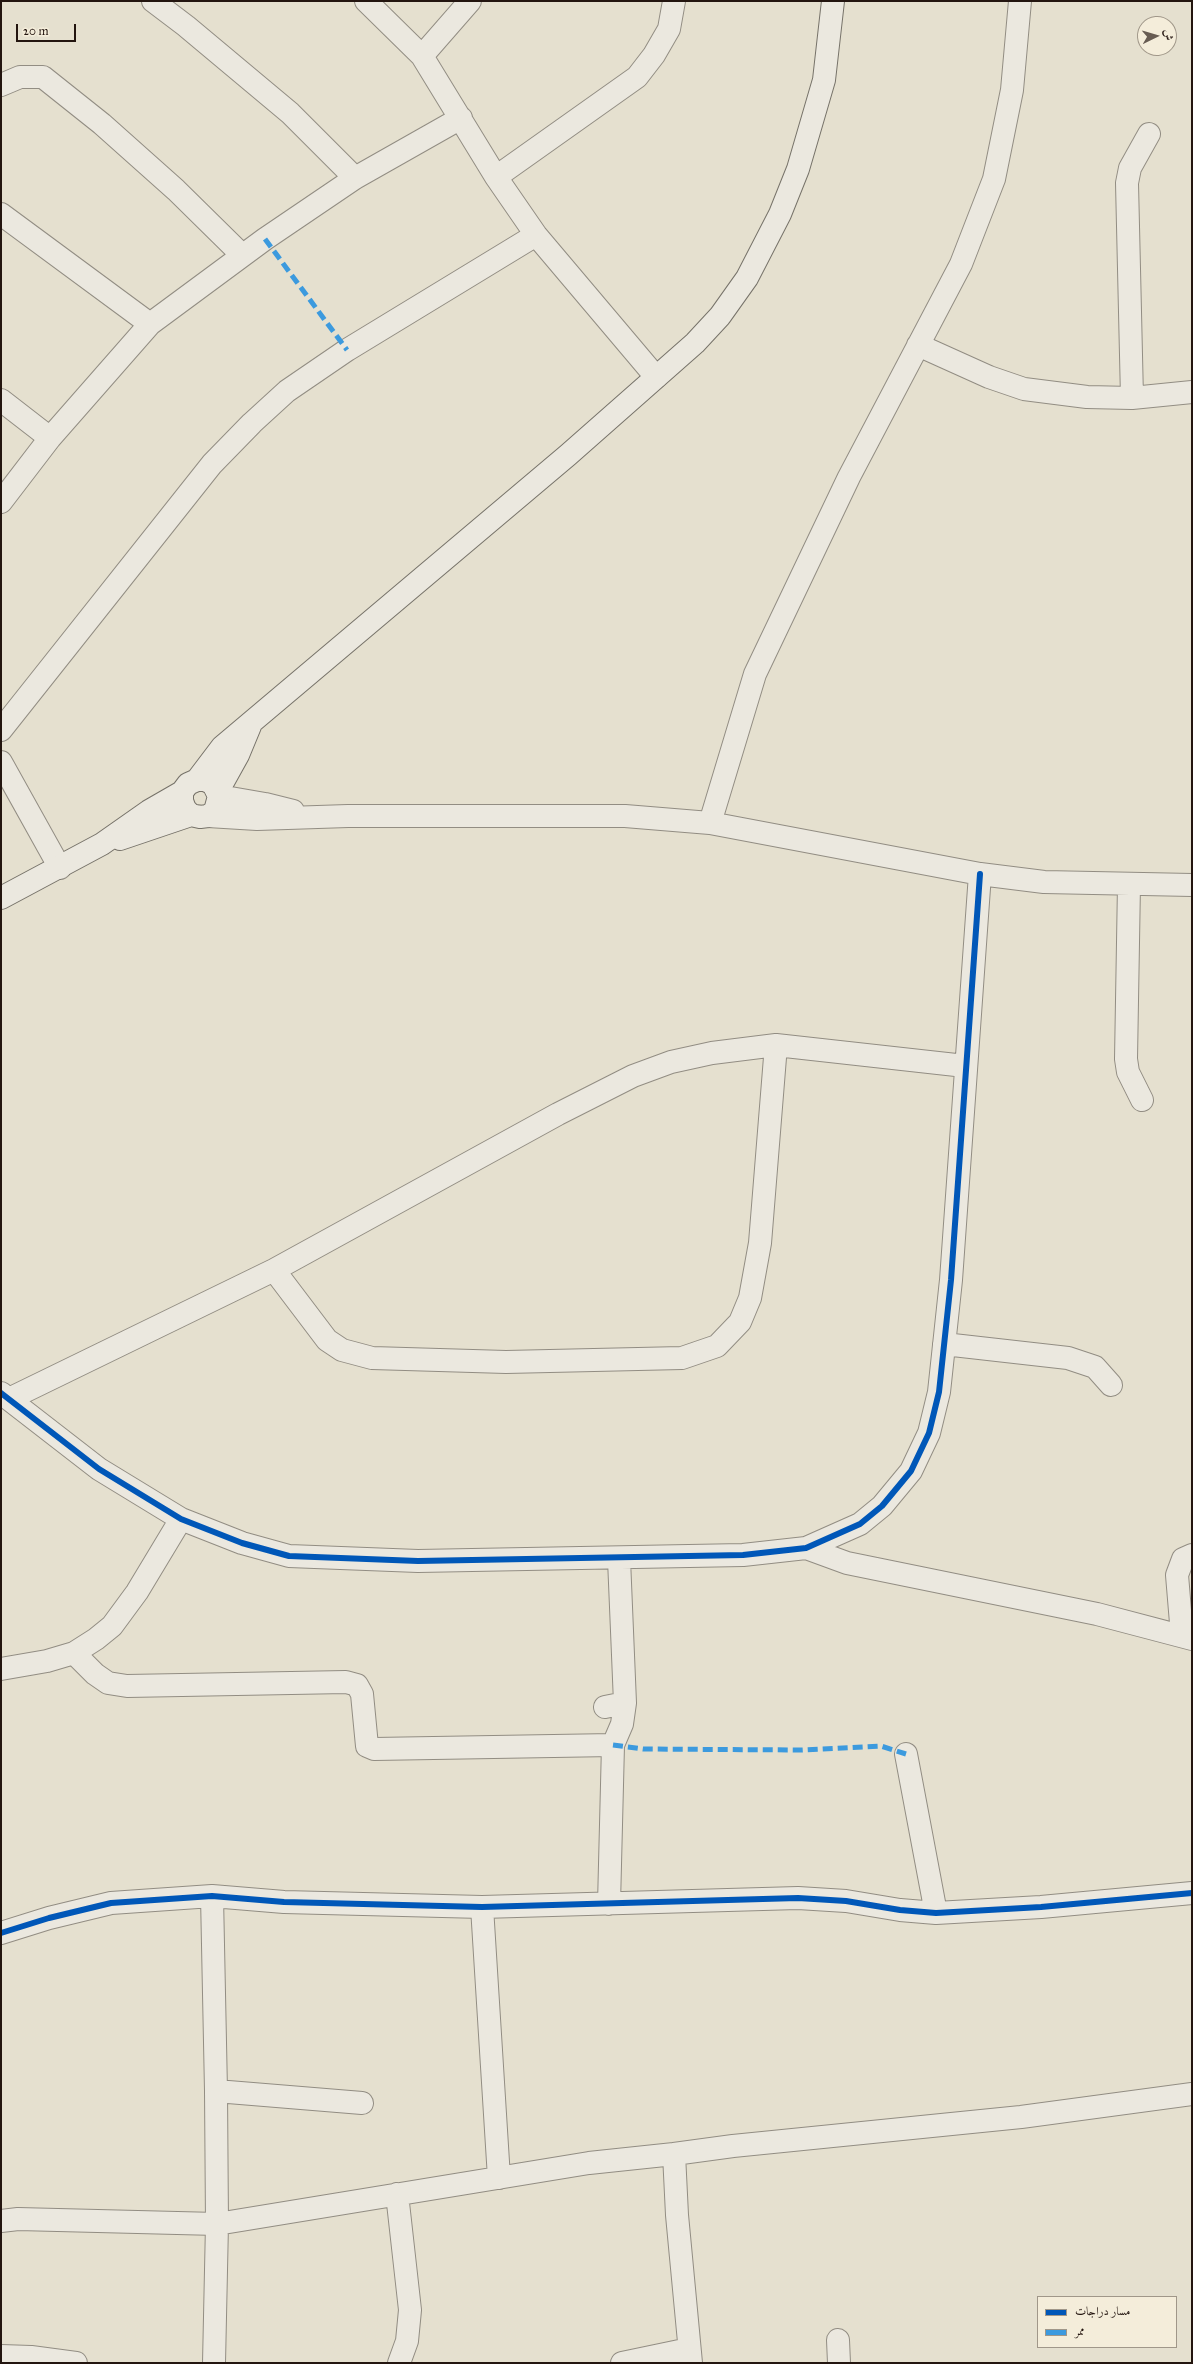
<!DOCTYPE html>
<meta charset="utf-8">
<style>
body{margin:0}
#map{position:relative;width:1193px;height:2364px;overflow:hidden;background:#e5e0cf;font-family:"IM FELL Great Primer",Amiri,serif}
canvas{display:block}
.frame{position:absolute;inset:0;border:2px solid #23150f;pointer-events:none}
.legend{position:absolute;left:1037px;top:2296px;width:140px;height:52px;box-sizing:border-box;background:#f4edda;border:1px solid #a09789;margin:0;padding:5px 7px;list-style:none;font-size:12px;color:#23150f}
.legend li{display:flex;align-items:center;gap:8px;height:20px}
.legend b{width:20px;border:1px solid #a09789}
.north{position:absolute;left:1137px;top:16px;width:40px;height:40px;box-sizing:border-box;background:#f4edda;border:1px solid #a09789;border-radius:50%;rotate:85deg;font-size:11px;font-weight:700;line-height:16px;text-align:center;color:#23150f}
.north::after{content:'';display:block;margin:auto;width:14px;height:18px;background:#675c52;clip-path:polygon(50% 0,100% 100%,50% 72%,0 100%)}
.scale{position:absolute;left:16px;top:24px;width:60px;height:18px;box-sizing:border-box;border:2px solid #23150f;border-top:0;padding-left:5px;font-size:12px;line-height:14px;white-space:nowrap;color:#23150f;-webkit-text-stroke:3px #f4edda;paint-order:stroke}
</style>
<div id="map">
<canvas width="1193" height="2364"></canvas>
<div class="frame"></div>
<ul class="legend">
<li><b style="height:5px;background:#0057b8"></b>مسار دراجات</li>
<li><b style="height:5px;background:#3c9ade"></b>ممر</li>
</ul>
<div class="north">ش</div>
<div class="scale">20 m</div>
</div>
<script>
const ctx = document.querySelector('canvas').getContext('2d');
ctx.lineJoin = 'round';
function poly(rows) {
  const path = new Path2D();
  for (const r of rows) {
    path.moveTo(r[0], r[1]);
    for (let i = 2; i < r.length; i += 2) path.lineTo(r[i], r[i + 1]);
  }
  return path;
}
function strokePath(path, color, width, dash) {
  ctx.strokeStyle = color;
  ctx.lineWidth = width;
  ctx.lineCap = dash ? 'butt' : 'round';
  ctx.setLineDash(dash || []);
  ctx.stroke(path);
}
const street = poly([
 [153,1,186,26,290,113,355,178],
 [366,1,422,56,496,177,536,235,656,377],
 [422,56,470,1],
 [1,85,20,77,43,77,102,124,176,190,242,255],
 [496,177,637,77,654,55,669,29,674,1],
 [1,214,150,324],
 [918,345,989,377,1024,389,1087,397,1132,398,1192,392],
 [1132,398,1127,183,1130,168,1149,134],
 [1,400,50,438],
 [1,502,50,438,150,324,265,239,355,178,461,118],
 [1,730,212,464,252,423,287,391,347,350,536,235],
 [1,762,60,868],
 [219,796,265,804,293,811],
 [208,816,257,819,348,816,625,816,710,823,980,874,1044,882,1192,885],
 [710,823,755,674,849,477,961,264,994,179,1012,90,1020,1],
 [1129,884,1126,1059,1128,1072,1142,1100],
 [274,1270,327,1340,342,1350,372,1358,506,1362,682,1358,717,1346,740,1322,750,1298,760,1243,776,1045],
 [944,1344,1068,1358,1095,1367,1111,1385],
 [1,1393,99,1469,181,1519,242,1543,289,1556,418,1561,743,1555,806,1548,860,1524,882,1506,911,1471,929,1433,939,1392,951,1280,980,874],
 [9,1399,274,1270,558,1114,633,1076,671,1062,712,1053,776,1045,965,1066],
 [806,1548,847,1563,1097,1614,1192,1639],
 [1182,1635,1177,1575,1183,1559,1192,1555],
 [74,1653,95,1674,108,1683,127,1686,346,1682,357,1685,362,1694,367,1746,374,1749,613,1745,609,1904],
 [1,1669,47,1661,74,1653,96,1639,112,1626,137,1592,181,1519],
 [605,1707,625,1703,619,1559],
 [613,1745,622,1724,625,1703],
 [906,1754,936,1913],
 [212,1896,216,2091,362,2103],
 [482,1907,499,2178],
 [1,1933,49,1918,111,1903,212,1896,284,1902,482,1907,798,1898,846,1901,900,1910,936,1913,1041,1907,1192,1893],
 [397,2194,410,2310,407,2341,399,2363],
 [1,2221,18,2219,217,2224,589,2163,674,2154],
 [838,2340,839,2363],
 [1,2356,31,2357,76,2363],
 [214,2363,217,2224,216,2091],
 [622,2363,689,2349],
 [691,2363,677,2215,674,2154,733,2146,1021,2117,1192,2094]
]);
const secondary = poly([
 [197,780,205,780,213,784,219,796,215,811,208,816,200,817,191,815,185,809,182,801,182,792,188,784,197,780,222,747,568,455,695,343,720,316,747,278,780,214,798,169,824,80,833,1],
 [218,791,238,755,250,726],
 [120,839,191,815],
 [1,898,102,844,149,811,182,792]
]);
const quiet = poly([
 [265,239,347,350],
 [613,1745,643,1749,802,1750,881,1746,906,1754]
]);
const cycleway = poly([
 [1,1393,99,1469,181,1519,242,1543,289,1556,418,1561,743,1555,806,1548,860,1524,882,1506,911,1471,929,1433,939,1392,951,1280,980,874],
 [1,1933,49,1918,111,1903,212,1896,284,1902,482,1907,798,1898,846,1901,900,1910,936,1913,1041,1907,1192,1893]
]);
strokePath(street, '#928d83', 24);
strokePath(secondary, '#767269', 24);
strokePath(street, '#ebe8df', 22);
strokePath(secondary, '#ebe8df', 22);
strokePath(quiet, '#3c9ade', 5, [10, 5]);
strokePath(cycleway, '#0057b8', 6);
</script>
